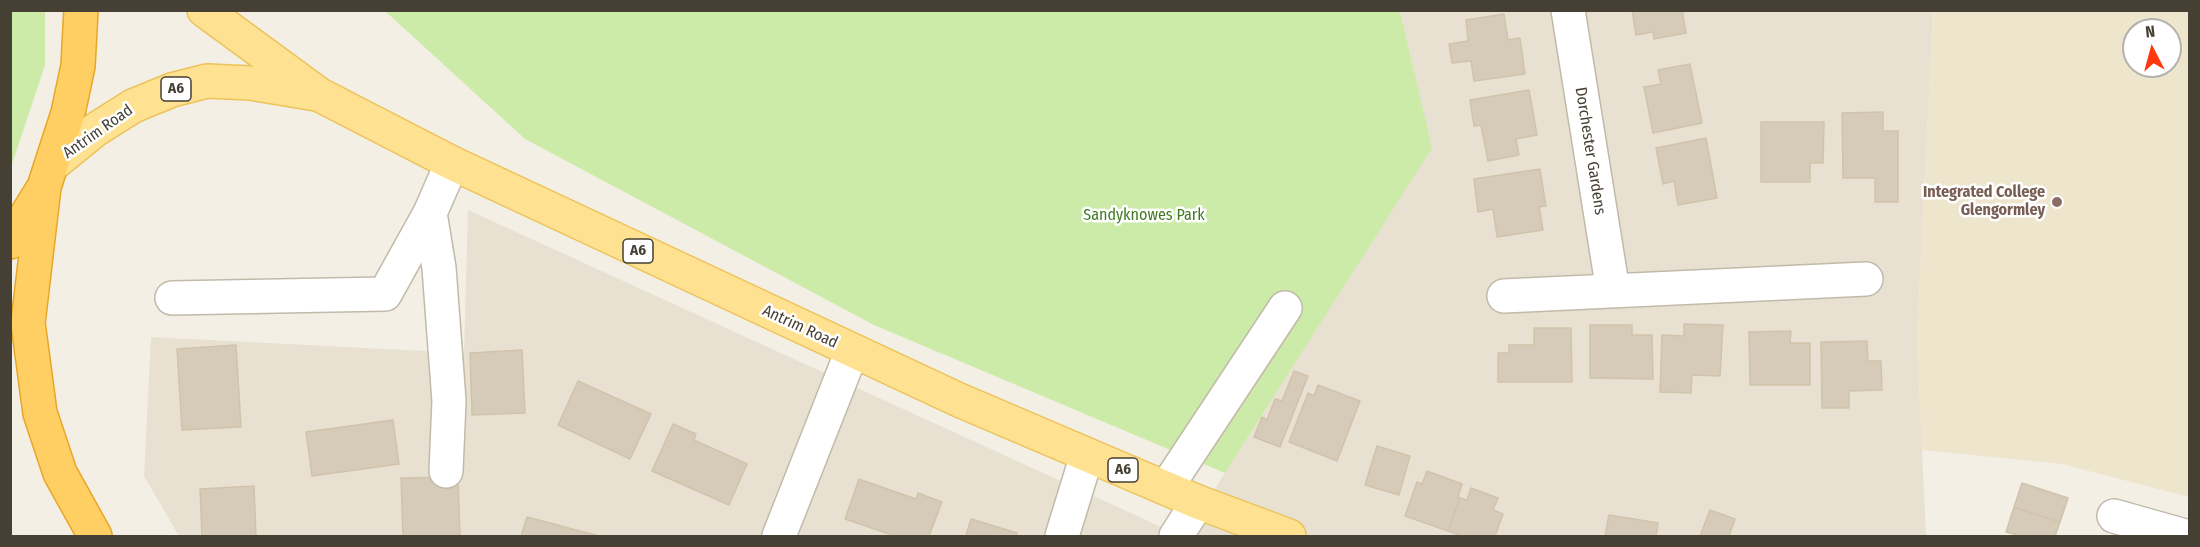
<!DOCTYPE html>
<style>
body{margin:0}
#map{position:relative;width:2200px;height:547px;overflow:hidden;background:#f3efe4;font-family:"Fira Sans Condensed",sans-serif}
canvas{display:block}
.frame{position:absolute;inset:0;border:12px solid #463f33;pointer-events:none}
.north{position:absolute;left:2122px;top:18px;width:60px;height:60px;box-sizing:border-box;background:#fff;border:2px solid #b5b2ad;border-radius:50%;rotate:354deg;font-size:16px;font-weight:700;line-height:24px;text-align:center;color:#463f33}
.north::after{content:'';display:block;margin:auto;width:21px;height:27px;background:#ff390f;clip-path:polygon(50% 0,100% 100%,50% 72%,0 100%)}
</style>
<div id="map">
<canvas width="2200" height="547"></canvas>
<div class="frame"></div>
<div class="north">N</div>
</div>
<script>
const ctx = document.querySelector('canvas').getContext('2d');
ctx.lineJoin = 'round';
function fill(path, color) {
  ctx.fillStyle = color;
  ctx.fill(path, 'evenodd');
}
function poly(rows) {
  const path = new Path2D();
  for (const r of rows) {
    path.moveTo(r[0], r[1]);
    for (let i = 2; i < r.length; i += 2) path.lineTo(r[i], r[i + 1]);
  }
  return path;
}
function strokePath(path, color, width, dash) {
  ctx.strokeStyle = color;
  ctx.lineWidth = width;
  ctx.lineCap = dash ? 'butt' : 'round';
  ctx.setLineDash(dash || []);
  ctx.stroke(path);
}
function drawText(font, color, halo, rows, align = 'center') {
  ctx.font = font + ' "Fira Sans Condensed",sans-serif';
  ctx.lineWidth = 5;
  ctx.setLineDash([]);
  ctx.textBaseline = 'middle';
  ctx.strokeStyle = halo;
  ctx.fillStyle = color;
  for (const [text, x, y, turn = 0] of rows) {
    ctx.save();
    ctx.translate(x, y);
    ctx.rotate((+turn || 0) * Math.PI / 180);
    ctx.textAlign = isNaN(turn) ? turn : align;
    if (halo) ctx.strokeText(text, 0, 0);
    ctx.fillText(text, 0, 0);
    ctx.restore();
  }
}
const residential = poly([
 [1400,11,1933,11,1917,338,1926,536,1185,536,1431,148],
 [468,210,1181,536,179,536,144,476,151,337,464,353]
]);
const education = poly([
 [1933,11,2189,11,2189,497,2062,464,1922,450,1917,338],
 [2134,30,2170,30,2170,66,2134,66]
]);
const green = poly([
 [11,10,45,11,45,65,11,167],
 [385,11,1400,11,1432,148,1225,473,874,325,525,139]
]);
const building = poly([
 [1632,10,1682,10,1686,33,1654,39,1653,32,1636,35,1632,10],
 [1504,14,1508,40,1520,38,1525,74,1474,81,1471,61,1452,63,1449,44,1468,41,1466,20,1504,14],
 [1690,64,1702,123,1653,133,1644,87,1661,84,1658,70,1690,64],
 [1529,90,1537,135,1516,139,1519,155,1488,161,1481,125,1474,126,1470,100,1529,90],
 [1883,112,1883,131,1898,131,1898,202,1875,202,1875,178,1843,178,1842,113,1883,112],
 [1761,122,1824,122,1823,163,1810,163,1810,182,1761,182,1761,122],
 [1706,138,1717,198,1678,205,1674,181,1663,184,1656,148,1706,138],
 [1540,169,1546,206,1539,207,1543,230,1497,237,1493,209,1478,212,1474,179,1540,169],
 [1684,324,1723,325,1720,376,1692,375,1691,393,1660,392,1662,335,1684,336,1684,324],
 [1590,325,1632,325,1632,335,1652,335,1653,379,1590,378,1590,325],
 [1534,328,1571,328,1572,382,1498,382,1498,353,1509,353,1509,345,1534,345,1534,328],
 [1791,331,1790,343,1810,343,1810,385,1750,385,1749,332,1791,331],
 [1867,341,1868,361,1881,361,1882,390,1849,391,1849,408,1822,408,1821,342,1867,341],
 [236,345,241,427,182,430,177,349,236,345],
 [522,350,525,413,472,415,470,353,522,350],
 [1294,371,1308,376,1280,447,1254,437,1262,417,1267,420,1275,399,1282,401,1294,371],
 [578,381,651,414,630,459,558,425,578,381],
 [1318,385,1360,401,1337,461,1289,442,1308,393,1314,396,1318,385],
 [393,420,399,464,312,476,306,432,393,420],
 [673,424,696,434,694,440,747,464,729,505,652,471,673,424],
 [1377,446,1410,456,1399,495,1365,485,1377,446],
 [1427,471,1462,484,1458,497,1460,498,1448,531,1405,516,1417,482,1422,484,1427,471],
 [458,477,460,536,403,536,401,478,458,477],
 [859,479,916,499,918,493,942,502,929,536,895,536,845,519,859,479],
 [2022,483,2068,498,2060,522,2014,507,2022,483],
 [254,486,256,536,202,536,200,489,254,486],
 [1471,488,1498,498,1493,510,1503,514,1495,536,1462,536,1448,531,1460,498,1467,500,1471,488],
 [2014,507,2060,522,2055,536,2021,536,2006,532,2014,507],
 [1710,510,1735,519,1729,536,1700,536,1710,510],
 [1609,515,1658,523,1656,536,1605,536,1609,515],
 [527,517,599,536,521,536,527,517],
 [971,519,1017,533,1016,536,966,536,971,519]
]);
const minor = poly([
 [1568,10,1613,291],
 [1504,296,1866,279],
 [172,298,385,294,430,213],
 [446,471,449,401,439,268,430,213,452,163],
 [1166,488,1285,308],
 [2114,516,2185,536],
 [779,536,852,351],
 [1062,536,1087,455],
 [1176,536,1198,502]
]);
const major = poly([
 [204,10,320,95,452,163,959,400,1198,502,1289,536],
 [52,165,95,130,133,106,172,90,207,81,250,83,316,94]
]);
const highway = poly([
 [44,187,28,323,40,413,60,473,95,536],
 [10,242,44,187,68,113,78,66,81,10]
]);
const markers = [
 [2057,202,6,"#8d6e63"]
];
const shields = [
 [176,89,30],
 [638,251,30],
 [1123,470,30]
];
const shieldNames = [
 ["A6",176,89],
 ["A6",638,251],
 ["A6",1123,470]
];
const streetNames = [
 ["Antrim Road",98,132,-35],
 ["Dorchester Gardens",1590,151,81],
 ["Antrim Road",800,327,25]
];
const educationNames = [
 ["Integrated College",2045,193],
 ["Glengormley",2045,211]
];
const parkNames = [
 ["Sandyknowes Park",1144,216]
];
fill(residential, '#e8e1d2');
fill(education, '#eee5cd');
fill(green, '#cceba9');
fill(building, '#d6cbb9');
strokePath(building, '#d1c3ab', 1.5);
strokePath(minor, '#c2baa9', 36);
strokePath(major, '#ecc35a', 36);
strokePath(highway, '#e8a629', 36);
strokePath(minor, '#fff', 33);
strokePath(major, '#ffe291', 33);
strokePath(highway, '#ffcf63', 33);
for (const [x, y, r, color] of markers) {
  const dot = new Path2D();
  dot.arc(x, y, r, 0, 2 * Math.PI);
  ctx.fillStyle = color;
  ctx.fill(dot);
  strokePath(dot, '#fff', 2);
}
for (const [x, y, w] of shields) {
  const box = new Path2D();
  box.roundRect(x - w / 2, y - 12, w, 24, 4.5);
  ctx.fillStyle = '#fff';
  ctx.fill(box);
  strokePath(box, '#463f33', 1.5);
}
drawText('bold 15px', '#463f33', null, shieldNames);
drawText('16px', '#463f33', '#fff', streetNames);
drawText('bold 16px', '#785e54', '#fff', educationNames, 'right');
drawText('16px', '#427b23', '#fff', parkNames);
</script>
